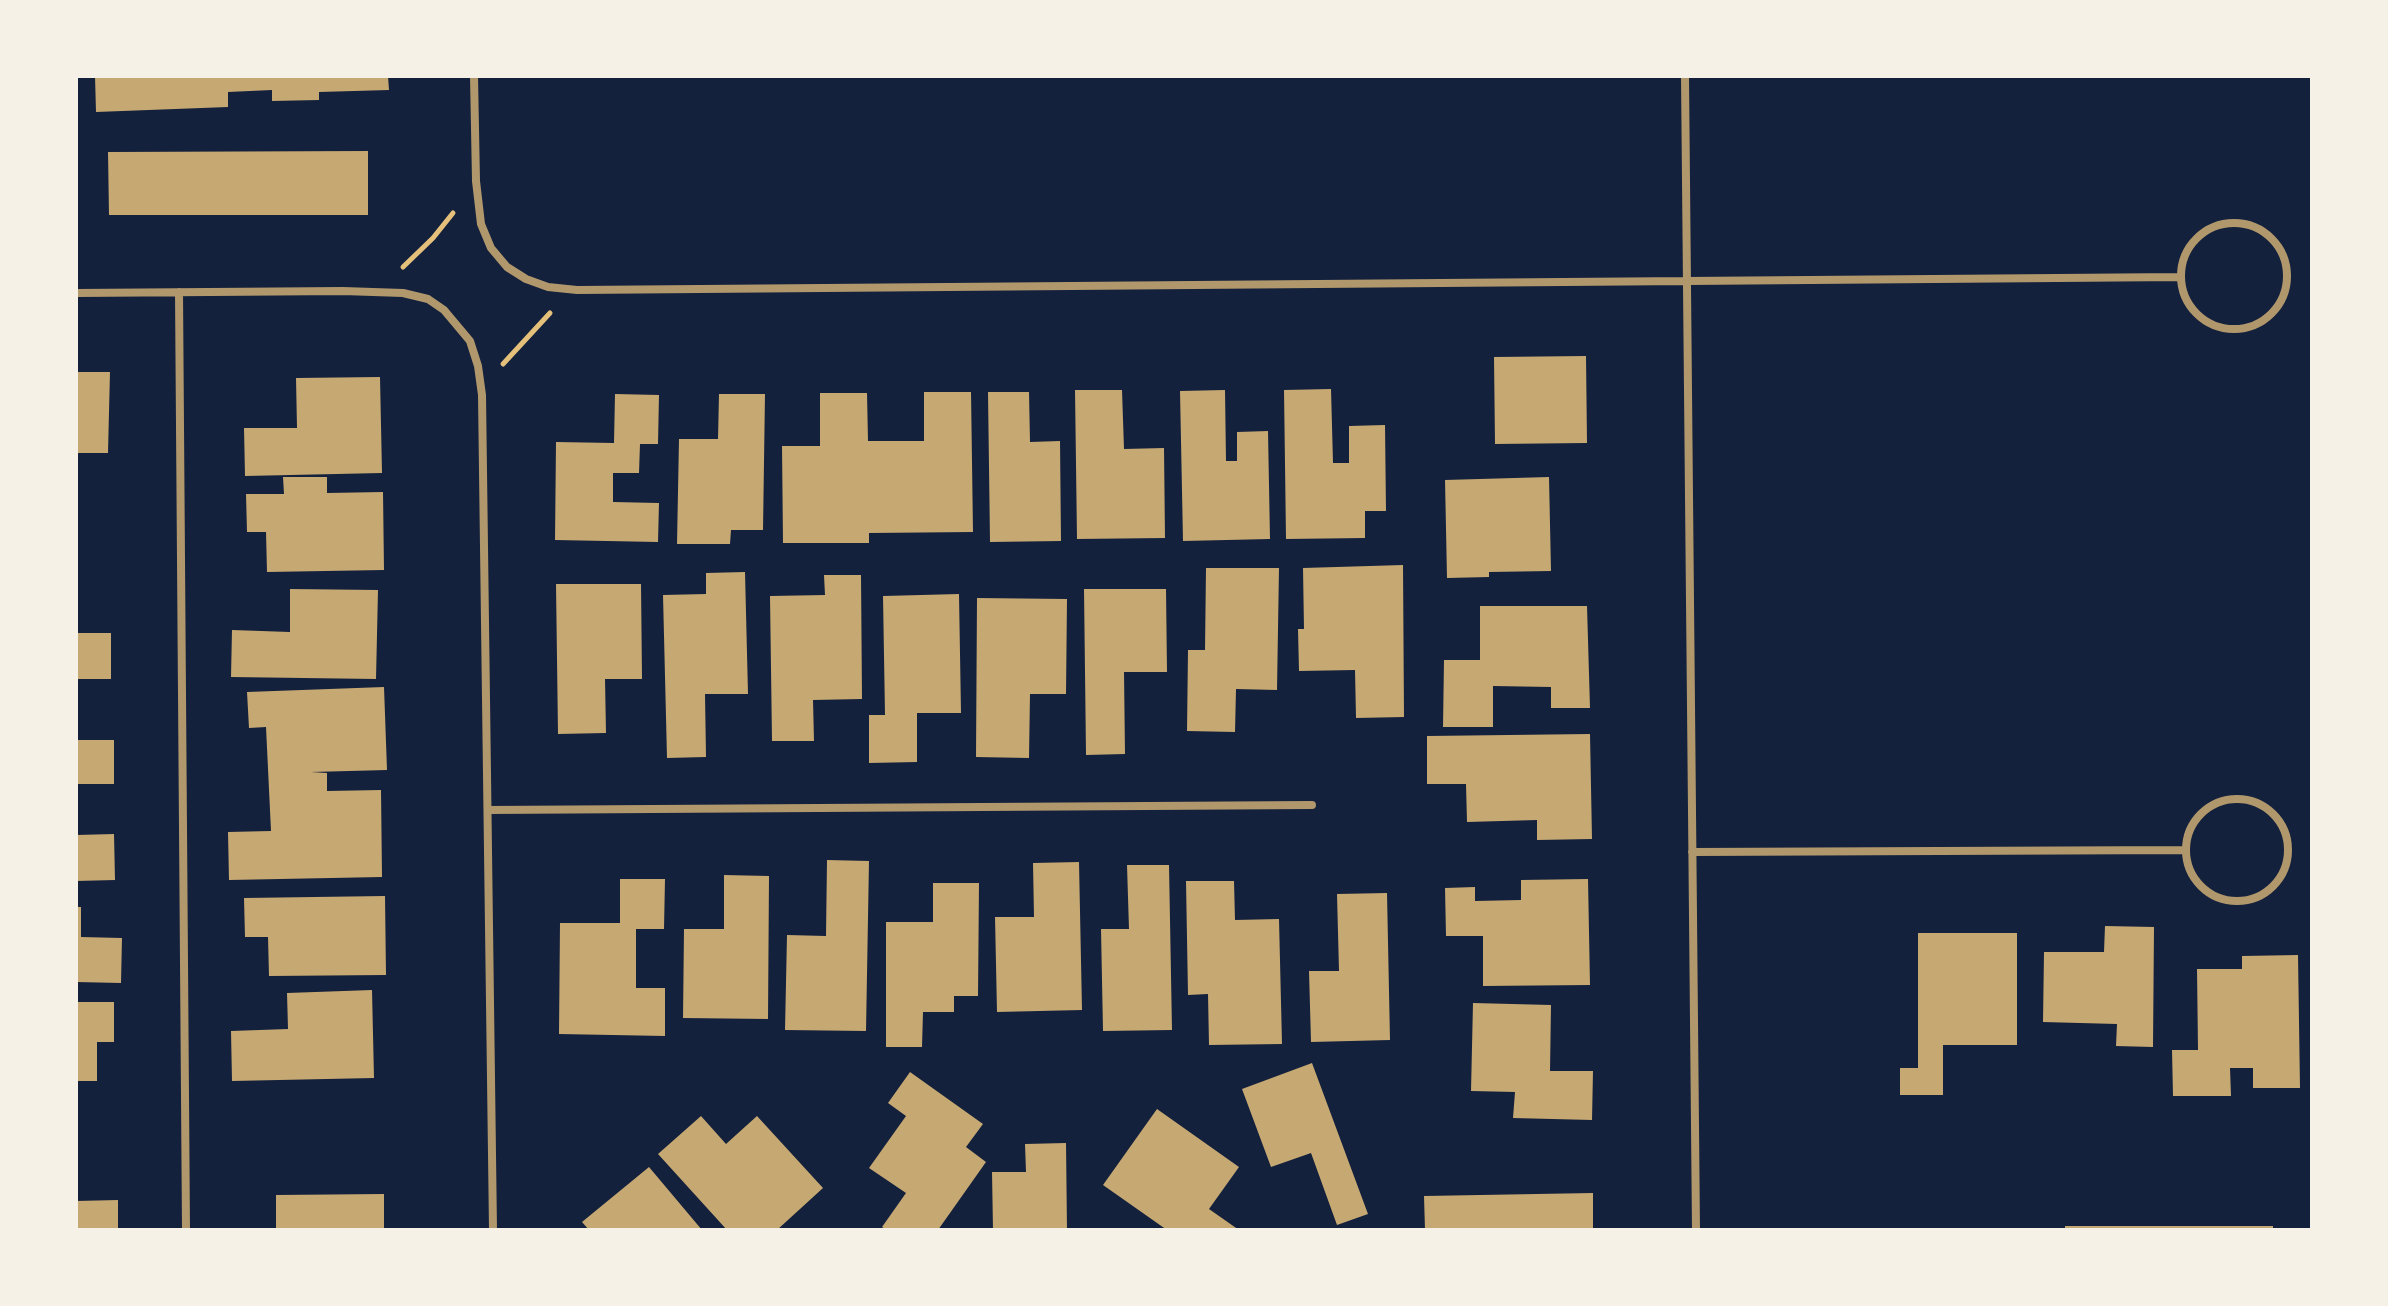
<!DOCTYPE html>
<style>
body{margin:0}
#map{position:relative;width:2388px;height:1306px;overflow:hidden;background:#14213d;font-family:"Fira Sans",sans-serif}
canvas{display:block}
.frame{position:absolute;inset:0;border:78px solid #f6f1e7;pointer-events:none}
</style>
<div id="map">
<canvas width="2388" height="1306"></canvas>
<div class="frame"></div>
</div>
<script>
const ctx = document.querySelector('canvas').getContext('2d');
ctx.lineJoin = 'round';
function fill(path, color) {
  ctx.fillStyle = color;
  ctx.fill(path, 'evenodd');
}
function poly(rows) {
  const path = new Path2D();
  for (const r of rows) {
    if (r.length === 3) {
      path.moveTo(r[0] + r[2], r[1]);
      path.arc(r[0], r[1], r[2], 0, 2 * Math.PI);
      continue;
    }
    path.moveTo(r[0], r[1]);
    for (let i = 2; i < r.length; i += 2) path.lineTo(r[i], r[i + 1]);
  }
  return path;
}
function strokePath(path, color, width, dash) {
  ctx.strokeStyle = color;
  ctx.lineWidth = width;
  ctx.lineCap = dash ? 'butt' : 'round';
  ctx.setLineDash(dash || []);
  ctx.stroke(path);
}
const building = poly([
 [95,76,388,76,389,90,319,92,319,100,272,101,272,90,228,92,228,107,96,112],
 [368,151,368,215,109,215,108,152],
 [1586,356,1587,443,1495,444,1494,357],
 [76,372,110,372,108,453,76,453],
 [380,377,382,473,245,476,244,428,297,428,296,378],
 [1331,389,1333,463,1349,463,1349,426,1385,425,1386,511,1365,511,1365,538,1286,539,1284,390],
 [1075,390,1122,390,1124,449,1164,448,1165,538,1077,539],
 [1225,390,1226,461,1237,461,1237,432,1268,431,1270,539,1183,541,1180,391],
 [924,392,971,392,973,532,869,533,869,543,783,543,782,446,820,446,820,393,867,393,868,441,924,441],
 [988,392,1029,392,1030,442,1060,441,1061,541,990,542],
 [615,394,659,395,658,444,640,444,639,473,613,473,613,502,659,503,658,542,555,540,556,442,614,443],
 [719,394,765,394,763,530,731,530,730,544,677,544,679,439,718,439],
 [283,477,327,477,327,493,383,492,384,570,267,572,266,532,247,532,246,494,284,494],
 [1549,477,1551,571,1489,572,1489,577,1447,578,1445,480],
 [1403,565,1404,717,1356,718,1355,670,1299,671,1298,629,1304,629,1303,568],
 [1206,568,1279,568,1277,690,1236,689,1235,732,1187,731,1188,650,1205,650],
 [745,572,748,694,705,694,706,757,667,758,663,595,706,594,706,573],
 [824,575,861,575,862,699,813,700,814,741,772,741,770,596,825,595],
 [556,584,641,584,642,679,605,679,606,733,558,734],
 [290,589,378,590,376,679,231,677,232,630,290,632],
 [1084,589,1166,589,1167,672,1124,672,1125,754,1086,755],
 [959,594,961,713,917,713,917,762,869,763,869,715,885,715,883,596],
 [977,598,1067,599,1066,694,1030,694,1029,758,976,757],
 [1480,606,1587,606,1590,708,1551,708,1551,687,1493,686,1493,727,1443,727,1444,660,1480,660],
 [76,633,111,633,111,679,76,679],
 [384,687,387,770,311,772,327,773,327,791,381,790,382,877,229,880,228,832,271,831,266,727,249,728,247,692],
 [1590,734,1592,839,1537,840,1537,820,1467,822,1466,784,1427,784,1427,736],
 [76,740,114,740,114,784,76,784],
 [114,834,115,880,76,881,76,835],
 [827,860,869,861,866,1031,785,1030,787,935,826,936],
 [1079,862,1082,1010,997,1012,995,917,1034,917,1033,863],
 [1127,865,1169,865,1172,1030,1103,1031,1101,929,1129,929],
 [724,875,769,876,768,1019,683,1018,684,929,724,929],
 [620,879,665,879,664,929,636,929,636,988,665,988,665,1036,559,1034,560,923,620,923],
 [1588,879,1590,985,1483,986,1483,936,1446,936,1445,888,1475,887,1475,901,1521,900,1521,880],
 [1186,881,1234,881,1235,920,1279,919,1282,1044,1209,1045,1208,994,1188,995],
 [933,883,979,883,978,996,954,996,954,1012,923,1012,922,1047,886,1047,886,922,933,922],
 [1387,893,1390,1040,1311,1042,1309,971,1339,971,1337,894],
 [385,896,386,975,269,976,268,937,245,937,244,898],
 [76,907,81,907,81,937,122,938,121,983,76,982],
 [2105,926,2154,927,2153,1047,2116,1046,2117,1024,2043,1022,2044,952,2104,952],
 [1918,933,2017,933,2017,1045,1943,1045,1943,1095,1900,1095,1900,1068,1918,1068],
 [2298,955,2300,1088,2253,1088,2253,1068,2230,1068,2231,1096,2173,1096,2172,1050,2198,1050,2197,969,2242,969,2242,956],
 [372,990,374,1078,232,1081,231,1031,288,1029,287,993],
 [76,1002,114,1002,114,1042,97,1042,97,1081,76,1081],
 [1473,1003,1551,1005,1550,1071,1593,1071,1592,1120,1513,1118,1515,1092,1471,1091],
 [1312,1063,1368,1214,1337,1225,1311,1153,1271,1167,1242,1089],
 [910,1072,983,1124,966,1147,986,1162,938,1230,887,1230,882,1227,906,1193,869,1168,906,1116,888,1103],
 [1157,1109,1239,1167,1209,1209,1239,1230,1167,1230,1103,1185],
 [701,1116,726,1144,757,1116,823,1188,777,1230,727,1230,658,1154],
 [1066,1143,1067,1230,993,1230,992,1172,1026,1172,1025,1144],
 [649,1167,702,1230,589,1230,582,1222],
 [1593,1193,1593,1230,1425,1230,1424,1196],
 [384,1194,384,1230,276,1230,276,1195],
 [118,1200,118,1228,76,1230,76,1201],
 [2065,1226,2273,1226,2273,1230,2065,1230]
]);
const path = poly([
 [403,267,433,238,453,213],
 [503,364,550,313]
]);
const minor = poly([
 [474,76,476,181,481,224,491,248,507,267,526,279,548,287,577,290,2180,277],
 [1685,76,1696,1230],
 [2234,276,53],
 [179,292,186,1230],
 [76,293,343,291,403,293,428,299,444,310,470,341,478,366,482,395,493,1230],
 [2237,850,51],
 [488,810,1312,805],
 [1692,852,2185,850]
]);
fill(building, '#c6a872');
strokePath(path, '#e5c07b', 5);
strokePath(minor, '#b1986c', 8);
</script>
